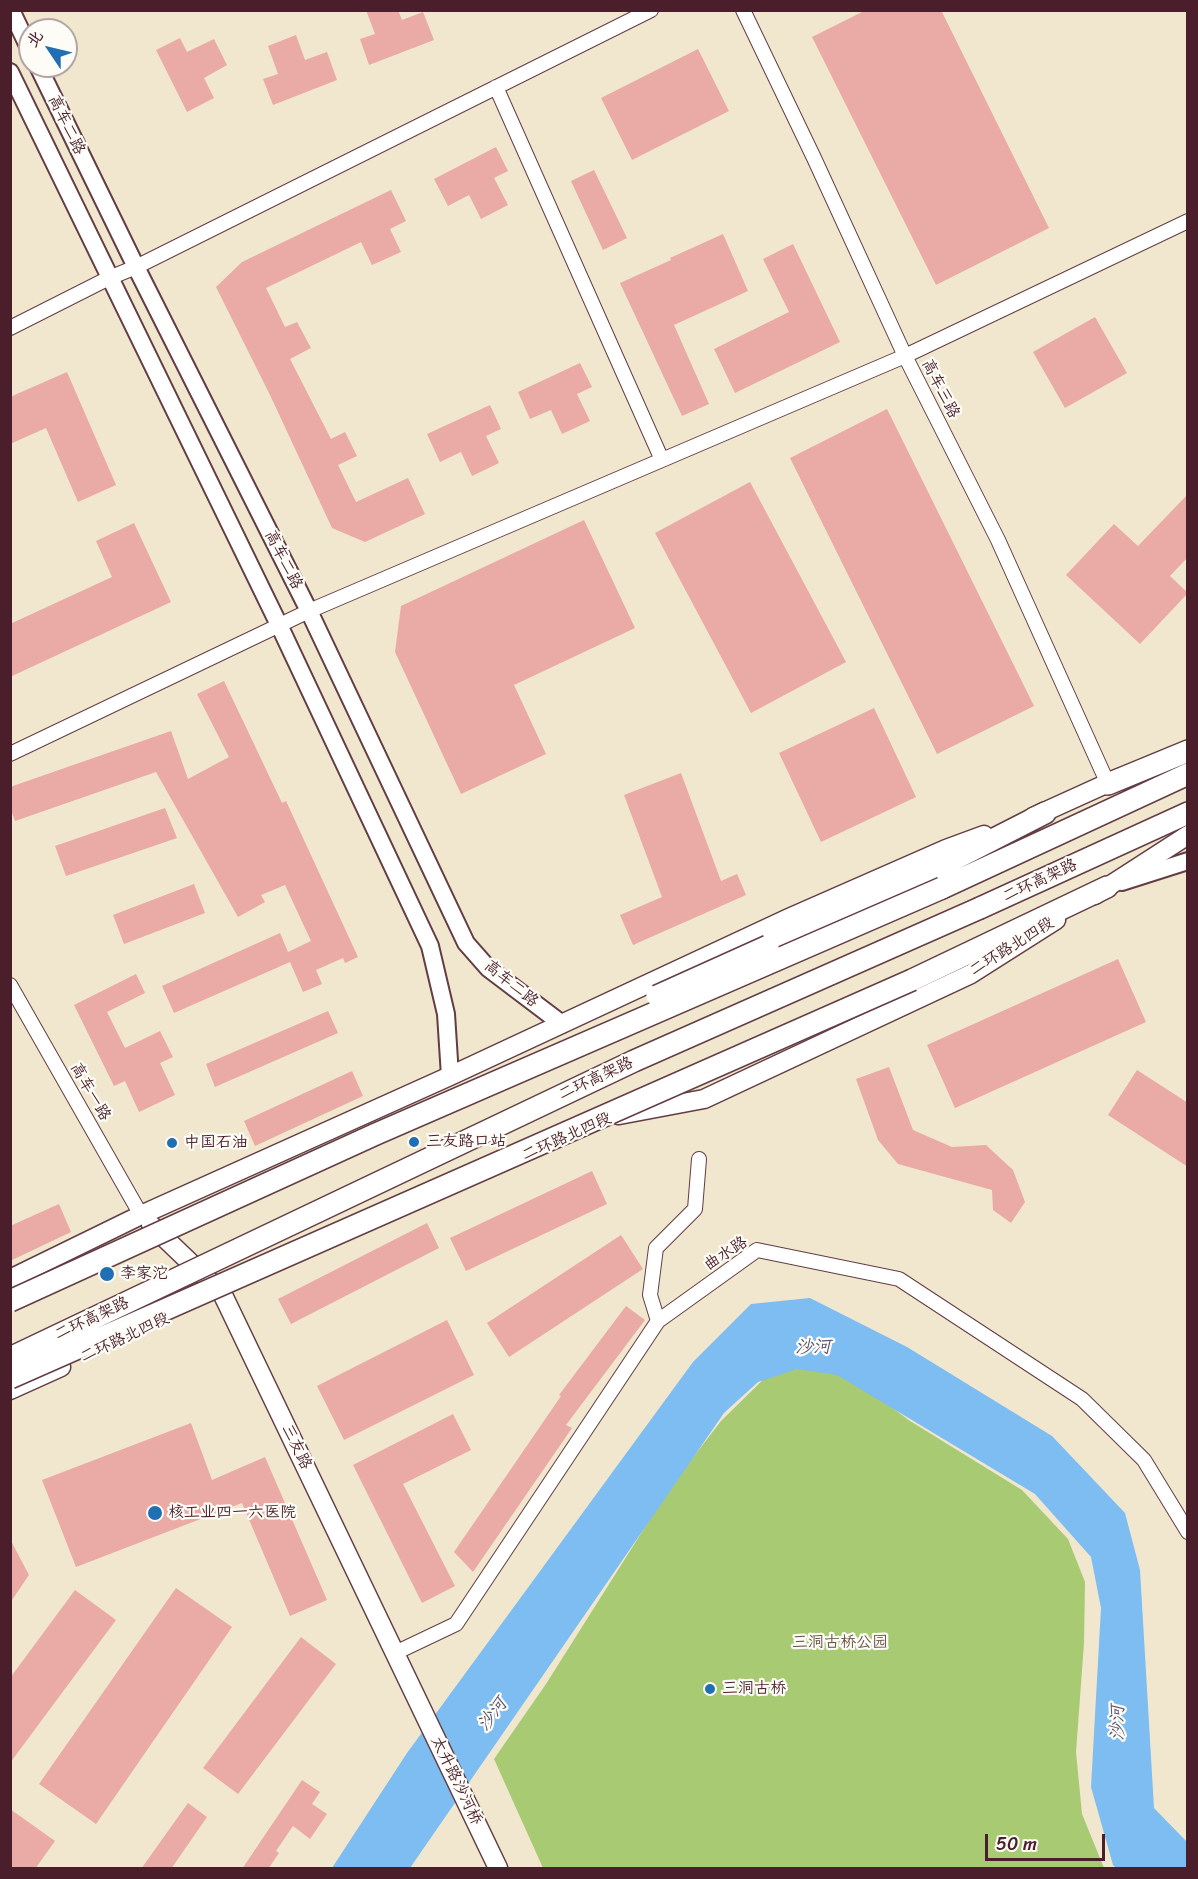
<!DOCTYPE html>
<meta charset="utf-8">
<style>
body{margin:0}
#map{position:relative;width:1198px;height:1879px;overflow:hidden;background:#f0e7ce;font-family:Sriracha,"LXGW WenKai TC",sans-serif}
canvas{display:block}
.frame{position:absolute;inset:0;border:12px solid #4a1f2b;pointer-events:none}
.north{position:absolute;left:18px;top:18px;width:60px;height:60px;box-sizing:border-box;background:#fdfcf7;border:2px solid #b5a4a5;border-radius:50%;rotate:305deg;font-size:16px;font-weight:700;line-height:24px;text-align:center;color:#4a1f2b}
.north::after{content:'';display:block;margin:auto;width:21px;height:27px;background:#1f6fb2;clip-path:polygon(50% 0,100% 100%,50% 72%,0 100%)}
.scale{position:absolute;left:985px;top:1834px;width:120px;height:27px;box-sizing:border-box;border:3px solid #4a1f2b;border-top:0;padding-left:8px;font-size:18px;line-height:21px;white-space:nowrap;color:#4a1f2b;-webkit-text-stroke:4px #fdfcf7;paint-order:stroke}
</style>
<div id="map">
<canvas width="1198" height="1879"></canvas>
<div class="frame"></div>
<div class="north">北</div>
<div class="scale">50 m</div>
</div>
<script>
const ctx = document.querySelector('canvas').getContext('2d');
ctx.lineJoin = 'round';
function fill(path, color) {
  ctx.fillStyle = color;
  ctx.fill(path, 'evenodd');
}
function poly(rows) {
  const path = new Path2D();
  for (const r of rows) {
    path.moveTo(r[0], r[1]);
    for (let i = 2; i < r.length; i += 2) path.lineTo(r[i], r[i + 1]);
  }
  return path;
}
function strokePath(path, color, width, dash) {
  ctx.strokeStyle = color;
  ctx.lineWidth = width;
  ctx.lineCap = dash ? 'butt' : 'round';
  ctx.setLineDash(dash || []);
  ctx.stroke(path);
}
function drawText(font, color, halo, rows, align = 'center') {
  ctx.font = font + ' Sriracha,"LXGW WenKai TC",sans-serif';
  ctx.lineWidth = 4.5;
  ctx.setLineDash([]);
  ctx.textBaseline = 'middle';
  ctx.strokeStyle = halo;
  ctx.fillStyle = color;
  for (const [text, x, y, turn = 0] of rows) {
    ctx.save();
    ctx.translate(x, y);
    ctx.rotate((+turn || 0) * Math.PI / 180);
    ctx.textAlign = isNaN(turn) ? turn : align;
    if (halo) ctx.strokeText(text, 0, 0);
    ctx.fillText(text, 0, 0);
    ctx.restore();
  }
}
const green = poly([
 [832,1363,910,1421,1022,1490,1068,1539,1085,1582,1084,1643,1076,1752,1082,1814,1104,1868,543,1868,494,1759,546,1684,671,1486,721,1421,775,1368]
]);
const water = poly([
 [810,1298,907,1347,1052,1436,1125,1513,1140,1570,1154,1808,1187,1842,1187,1868,1116,1868,1113,1865,1091,1787,1101,1608,1091,1557,1035,1494,837,1375,797,1369,758,1382,724,1413,410,1868,332,1868,407,1753,693,1362,751,1304]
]);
const building = poly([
 [366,10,398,10,402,20,423,12,434,40,369,65,360,39,375,34],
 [866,10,941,10,1049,228,936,285,812,37],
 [296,35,305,60,327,52,337,80,273,105,263,79,278,74,268,46],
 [180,38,187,52,214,39,227,65,204,78,214,98,187,112,156,50],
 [698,49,729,111,632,160,601,98],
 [496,147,508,171,494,178,508,205,481,219,469,195,448,206,434,179],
 [594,170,627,238,603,250,571,181],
 [391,190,406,221,390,229,401,252,372,265,361,242,266,288,285,327,297,322,311,348,290,359,331,439,345,432,357,456,338,465,356,502,408,478,425,514,365,542,332,528,270,395,216,287,242,262],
 [723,234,748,291,674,325,709,404,682,416,620,283,671,260,670,258],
 [793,244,840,342,735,393,714,349,789,312,763,259],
 [1095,317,1127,373,1065,408,1033,352],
 [580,363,592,387,577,394,590,421,562,434,551,410,530,419,518,392],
 [67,372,116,485,78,502,46,428,10,444,10,397],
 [490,405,501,429,486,436,499,463,472,476,461,452,440,462,427,434],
 [887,409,1034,706,937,754,790,458],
 [750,482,846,662,751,713,655,533],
 [1188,494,1188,557,1170,576,1188,593,1140,644,1066,575,1114,524,1138,546],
 [584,520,635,628,514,685,546,754,461,794,395,652,401,606],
 [134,523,171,602,10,677,10,624,112,577,96,541],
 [224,681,282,803,286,801,358,957,345,963,343,958,316,970,322,984,303,992,290,962,174,1013,162,986,280,933,288,952,311,941,285,885,261,895,265,902,238,917,156,772,15,821,10,807,10,787,171,731,188,779,229,757,197,694],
 [874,708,916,797,821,842,779,753],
 [681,773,721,881,737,874,746,895,633,945,620,915,662,897,624,795],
 [165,808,177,838,66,876,55,846],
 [194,884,205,913,124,944,113,915],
 [1118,959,1146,1022,955,1108,927,1045],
 [136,974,145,993,107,1012,125,1048,160,1031,173,1057,160,1063,175,1095,139,1112,125,1081,114,1086,74,1005],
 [328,1011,338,1033,215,1087,206,1064],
 [889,1067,913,1130,952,1147,986,1145,1013,1170,1025,1202,1011,1223,993,1210,992,1190,898,1164,878,1140,856,1079],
 [1137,1070,1188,1103,1188,1167,1108,1115],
 [352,1071,363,1096,255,1146,244,1121],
 [592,1171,607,1204,466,1271,450,1238],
 [59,1204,71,1232,10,1261,10,1226],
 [427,1223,439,1248,291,1324,278,1299],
 [621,1235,643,1269,509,1357,487,1323],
 [626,1306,645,1320,566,1425,572,1428,473,1572,454,1552,561,1396,559,1395],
 [447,1320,474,1375,344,1440,317,1386],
 [453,1414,471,1450,403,1484,455,1586,422,1603,353,1465],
 [191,1423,212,1480,265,1457,327,1600,290,1616,242,1503,76,1567,42,1480],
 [10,1539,29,1575,10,1603],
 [176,1588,232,1627,96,1824,39,1784],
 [75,1590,116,1620,10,1763,10,1678],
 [301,1637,336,1664,238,1794,203,1768],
 [302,1780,320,1792,312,1804,327,1814,310,1839,293,1826,276,1851,279,1853,268,1869,242,1869],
 [188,1803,207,1817,171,1869,141,1869],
 [10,1809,55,1841,35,1869,10,1869]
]);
const minor = poly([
 [743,10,814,158,905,356,998,540,1108,784],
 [496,87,662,460],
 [10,328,109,278,136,267,651,10],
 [10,754,309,611,905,356,1188,221],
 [10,985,141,1215],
 [658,1321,650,1295,656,1248,695,1209,699,1159],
 [395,1653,456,1624,658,1321,757,1250,899,1279,1082,1399,1144,1460,1188,1532]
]);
const tertiary = poly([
 [11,10,30,50],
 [38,66,136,267,309,611,466,943,488,968,562,1024],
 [10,72,280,627,430,946,446,1014,450,1076],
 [1122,882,1188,861]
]);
const secondary = poly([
 [1033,817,1119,778],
 [1095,895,1188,835],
 [619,1115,704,1099,971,974,1056,920],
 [151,1225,222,1293,498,1868],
 [10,1279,141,1215,450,1076,789,918,946,849,984,835],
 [10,1390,61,1367]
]);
const trunk = poly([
 [1108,784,1188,751],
 [942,888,1188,774],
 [980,908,1188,813],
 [768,946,953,860,1045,813],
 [912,980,1107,887]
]);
const trunkBridge = poly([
 [657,996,768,946],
 [10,1301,376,1134,942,888],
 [10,1358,634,1061,980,908],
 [10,1378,912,980]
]);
const markers = [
 [414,1142,6,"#1f6fb2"],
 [172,1143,6,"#1f6fb2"],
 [107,1274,8,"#1f6fb2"],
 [155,1513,8,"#1f6fb2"],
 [710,1689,6,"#1f6fb2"]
];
const streetNames = [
 ["高车二路",66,125,64],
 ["高车三路",940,389,63],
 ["高车二路",283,560,63],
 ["二环高架路",1040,881,-25],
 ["二环路北四段",1012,947,-32],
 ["高车二路",511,984,39],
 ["二环高架路",596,1079,-25],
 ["高车一路",90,1092,60],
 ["二环路北四段",567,1137,-24],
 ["曲水路",726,1254,-33],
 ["二环高架路",92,1319,-25],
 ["二环路北四段",125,1338,-25],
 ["三友路",296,1447,64],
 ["太升路沙河桥",456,1781,64]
];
const poiNames = [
 ["三友路口站",426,1142],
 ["中国石油",184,1143],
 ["李家沱",120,1274],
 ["核工业四一六医院",168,1513],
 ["三洞古桥",722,1689]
];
const parkNames = [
 ["三洞古桥公园",840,1643]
];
const waterNames = [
 ["沙河",813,1348,-1],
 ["沙河",493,1715,-53],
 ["沙河",1118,1723,-90]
];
fill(green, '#a7ca73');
fill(water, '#7dbdf1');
fill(building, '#eaaaa6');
strokePath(minor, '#633d43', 16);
strokePath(tertiary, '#633d43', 20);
strokePath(secondary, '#633d43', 21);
strokePath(trunk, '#633d43', 24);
strokePath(minor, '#fff', 14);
strokePath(tertiary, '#fff', 16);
strokePath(secondary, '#fff', 18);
strokePath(trunk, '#fff', 21);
strokePath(trunkBridge, '#633d43', 24, []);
strokePath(trunkBridge, '#fff', 21);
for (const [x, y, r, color] of markers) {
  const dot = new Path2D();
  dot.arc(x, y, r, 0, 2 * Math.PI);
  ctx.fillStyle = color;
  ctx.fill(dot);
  strokePath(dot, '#fdfcf7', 2);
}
drawText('16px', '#4a1f2b', '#fdfcf7', streetNames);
drawText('16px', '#4a1f2b', '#fdfcf7', poiNames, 'left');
drawText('16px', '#665241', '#fdfcf7', parkNames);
drawText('italic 18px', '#5c5670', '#fdfcf7', waterNames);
</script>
